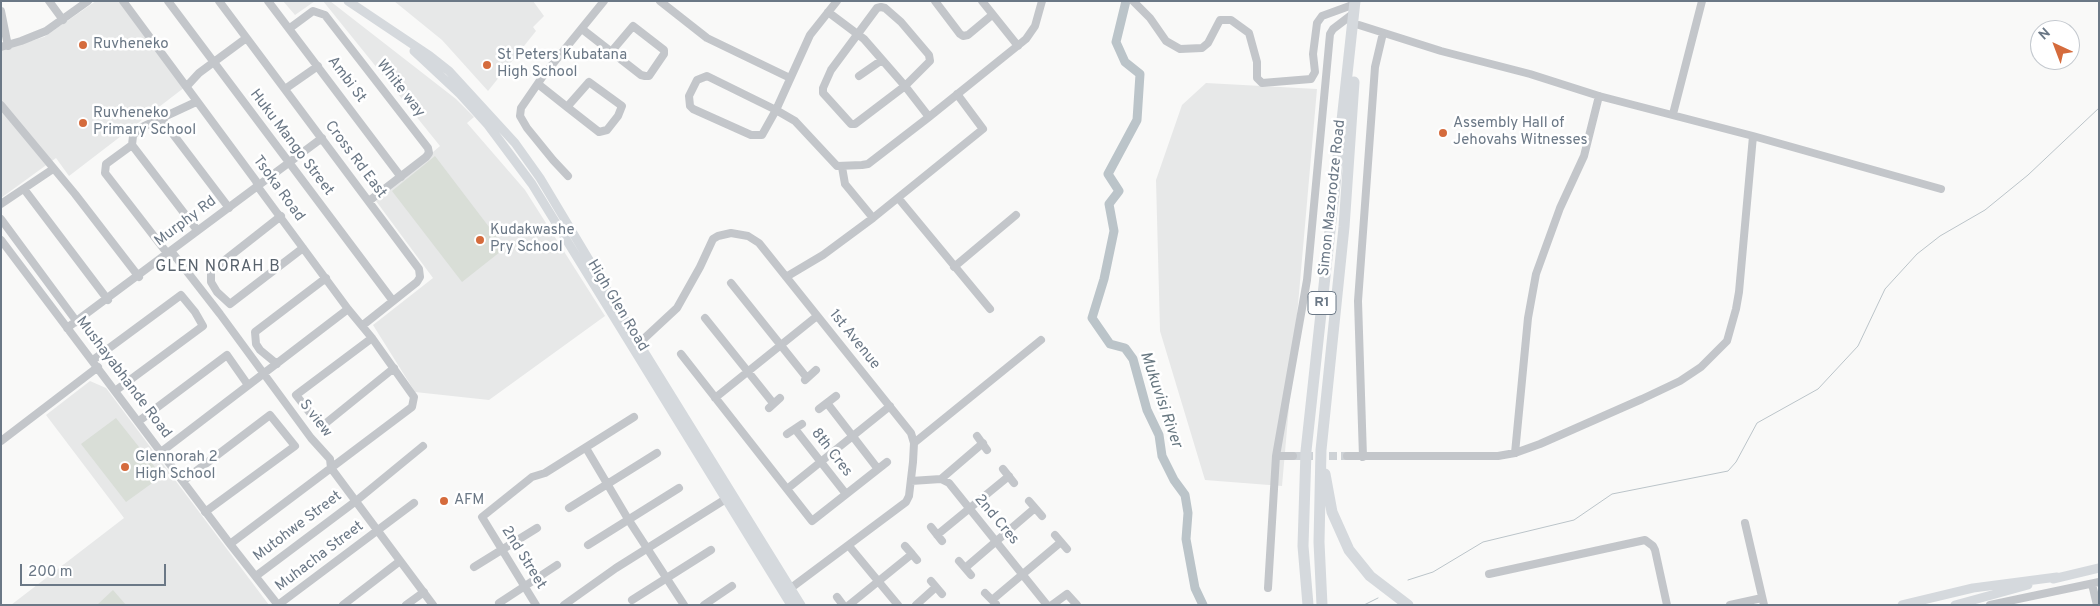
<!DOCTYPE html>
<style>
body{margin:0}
#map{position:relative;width:2100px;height:606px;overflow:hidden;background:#f9f9f8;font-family:Overpass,sans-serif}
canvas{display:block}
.frame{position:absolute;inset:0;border:2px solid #6b7886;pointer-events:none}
.north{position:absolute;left:2030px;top:20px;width:50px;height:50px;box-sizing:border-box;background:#fff;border:1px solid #c4c9cf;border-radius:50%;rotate:317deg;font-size:14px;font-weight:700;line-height:20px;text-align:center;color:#6b7886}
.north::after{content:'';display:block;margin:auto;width:18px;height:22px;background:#d56b3c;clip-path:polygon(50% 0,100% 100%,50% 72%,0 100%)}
.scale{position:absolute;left:20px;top:564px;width:146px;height:22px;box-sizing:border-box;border:2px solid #6b7886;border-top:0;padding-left:6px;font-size:15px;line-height:18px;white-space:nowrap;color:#6b7886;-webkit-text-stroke:4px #fff;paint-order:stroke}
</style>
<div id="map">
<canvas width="2100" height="606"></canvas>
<div class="frame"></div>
<div class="north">N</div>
<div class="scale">200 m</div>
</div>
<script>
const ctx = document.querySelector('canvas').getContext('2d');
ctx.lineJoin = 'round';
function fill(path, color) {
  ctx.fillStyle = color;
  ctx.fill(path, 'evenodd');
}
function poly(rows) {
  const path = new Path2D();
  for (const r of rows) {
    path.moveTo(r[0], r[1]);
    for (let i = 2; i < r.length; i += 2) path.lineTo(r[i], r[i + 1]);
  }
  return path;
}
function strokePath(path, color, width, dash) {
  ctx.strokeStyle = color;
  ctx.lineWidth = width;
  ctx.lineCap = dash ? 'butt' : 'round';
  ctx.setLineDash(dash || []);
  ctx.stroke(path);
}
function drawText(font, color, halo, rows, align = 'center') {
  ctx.font = font + ' Overpass,sans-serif';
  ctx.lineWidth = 5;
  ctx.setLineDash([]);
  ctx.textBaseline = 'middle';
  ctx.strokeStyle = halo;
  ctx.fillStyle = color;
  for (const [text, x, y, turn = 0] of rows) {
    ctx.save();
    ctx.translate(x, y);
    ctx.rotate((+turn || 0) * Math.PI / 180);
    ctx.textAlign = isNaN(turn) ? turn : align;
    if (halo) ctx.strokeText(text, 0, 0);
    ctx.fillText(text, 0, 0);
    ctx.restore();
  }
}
const built = poly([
 [96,1,120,1,185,87,69,176,56,158,1,198,1,50,44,37],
 [283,1,315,1,295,15],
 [323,1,330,1,456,99,474,117,467,123,525,190,605,316,489,400,415,392,373,325,433,278,376,201,440,146],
 [394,1,533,1,544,16,533,27,536,31,488,91,442,40],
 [1206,83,1317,89,1282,486,1205,480,1160,331,1156,180,1182,105],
 [90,381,106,388,269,605,11,605,124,518,46,415]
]);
const green = poly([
 [435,156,505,248,462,282,392,191],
 [116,418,162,476,126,502,81,444],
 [113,590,126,605,97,605]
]);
const stream = poly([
 [1408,580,1433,572,1483,542,1574,520,1612,494,1728,471,1736,462,1757,423,1818,389,1858,346,1885,289,1917,254,1940,236,1985,210,2028,175,2099,108],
 [1364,605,1378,598]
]);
const river = poly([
 [1126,1,1116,42,1125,62,1140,74,1137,120,1108,174,1119,191,1109,204,1114,231,1104,279,1092,318,1110,344,1125,348,1133,359,1147,410,1159,435,1162,456,1174,480,1185,495,1188,513,1186,539,1195,588,1203,605]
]);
const minorTunnel = poly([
 [1293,456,1347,456]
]);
const minor = poly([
 [49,1,63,20],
 [123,1,256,181,258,187,348,309,372,338,414,397,412,407,230,544],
 [168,1,393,301],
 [219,1,419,269,420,277,417,282,363,325],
 [268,1,401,177],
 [660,1,707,38,790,78],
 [837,1,810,35,776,110,762,135,751,135,693,109,690,106,689,96,697,80,707,76,776,110,795,121,837,166,862,165,868,164,929,117,1026,39,1035,26,1042,1],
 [935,1,960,34,963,36,968,35,992,15],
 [982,1,1018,46],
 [1133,1,1150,18,1166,41,1180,49,1202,48,1208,43,1220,20,1231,20,1249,33,1257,62,1257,78,1262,83,1311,79,1315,72,1313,54,1317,23,1322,16,1355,4],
 [881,7,885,8,901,22,929,55,930,61,905,86,855,124,851,124,823,93,823,88,831,70,877,8,881,7],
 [1,11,8,46],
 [828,12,864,39,905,86,929,117],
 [290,28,313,11,325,15,428,148,429,153,426,157,369,201],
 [582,29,641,75,645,76,649,76,664,54,664,50,633,26,611,52],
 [1,47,21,41,46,31,88,1],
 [859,76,882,60],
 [538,84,567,107,599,132,607,130,618,116,622,106,589,82,567,107],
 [187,86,199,73,245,39],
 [285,89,318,66],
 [196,102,138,129,133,136,132,145,197,230],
 [1,105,75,194,139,277],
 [1673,114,1702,1],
 [160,117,229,208],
 [1753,136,1941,189],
 [132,145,106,164,105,173,167,253],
 [842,167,845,184,873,218,983,129,957,94],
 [568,176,553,160,527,128,520,116,521,108,543,76,604,1],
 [24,189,108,300],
 [899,199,990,309],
 [1,204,53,169],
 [281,216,211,271,211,282,217,292,230,304,303,248],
 [1,219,77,322],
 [1,240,230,544,278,605],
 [171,251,220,314,311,438,330,459,331,468,433,605],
 [954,267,1016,215],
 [786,277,823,255,873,218],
 [731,283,807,378],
 [705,318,773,403],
 [67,328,322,138],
 [372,338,296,395,321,427,394,368],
 [635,347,677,308,700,267,713,239,718,236,731,233,748,236,759,243,911,433,914,443,913,462,909,496,906,502,791,588],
 [681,354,812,521,887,462],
 [93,360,181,295,195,312,203,326,115,391],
 [277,364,260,350,256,344,255,332,326,278],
 [805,380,816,370],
 [715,398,817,316],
 [827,403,878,469],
 [769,408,780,398],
 [819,409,836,396],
 [139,421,227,355,248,385],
 [795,429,846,494],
 [787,434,802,424],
 [977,436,987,450],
 [1,441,98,367],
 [914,443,1041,340],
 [586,448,628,519,684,605],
 [161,452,348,309],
 [1515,453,1528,318,1536,274,1560,208,1584,156,1599,96],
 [1276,456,1293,456],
 [1347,456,1498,456,1515,453,1540,444,1642,399,1680,381,1701,367,1727,341,1736,309,1739,292,1753,136,1599,96,1530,74,1441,51,1359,25],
 [1363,457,1358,301,1375,67,1383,33],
 [1003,469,1014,483],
 [941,479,983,443],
 [183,481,270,415,295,446,205,512],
 [911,481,941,479,949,483,1047,605],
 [787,489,890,406],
 [1029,501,1042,516],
 [569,508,657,453],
 [1745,523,1764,605],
 [931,527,942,541],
 [937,535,1009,476],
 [1055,535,1067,549],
 [588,545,679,488],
 [849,546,898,605],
 [905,546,912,554],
 [959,561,971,575],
 [474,567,537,528],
 [965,568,1035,508],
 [1489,574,1645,540,1653,546,1655,550,1667,605],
 [256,576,356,501,423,446],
 [931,581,942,594],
 [2092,584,2097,605],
 [1268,588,1276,456,1307,280,1330,34,1333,29,1354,13],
 [985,593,996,604],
 [837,597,843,605],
 [632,600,711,550],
 [992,600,1061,542],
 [499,603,557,565],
 [278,605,414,503],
 [343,605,400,561],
 [406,605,424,592],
 [536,605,482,517,532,477,545,473,634,417],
 [564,605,616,568,729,497],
 [704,605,732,586],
 [849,605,912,554,917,560],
 [916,605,936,587],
 [1052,605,1067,594,1077,605],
 [1730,605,1762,598],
 [1990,605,2099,582]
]);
const major = poly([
 [348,1,430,56,449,71,515,143,540,178,640,345,801,605],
 [414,51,460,94,488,125,532,184,791,605],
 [2053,579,2099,568],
 [1902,605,1973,588,2057,577],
 [1955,605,2028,585]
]);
const highway = poly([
 [1325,474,1332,512,1349,550,1370,576,1408,605],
 [1308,605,1303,546,1306,451,1355,1],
 [1322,605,1319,542,1321,450,1344,227,1354,82]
]);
const markers = [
 [83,45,5,"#d56b3c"],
 [487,65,5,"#d56b3c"],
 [83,123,5,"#d56b3c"],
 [1443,133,5,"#d56b3c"],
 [480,240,5,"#d56b3c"],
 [125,467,5,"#d56b3c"],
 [444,501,5,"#d56b3c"]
];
const shields = [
 [1322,303,28]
];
const shieldNames = [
 ["R1",1322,303]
];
const poiNames = [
 ["Ruvheneko",93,45],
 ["St Peters Kubatana",497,56],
 ["High School",497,73],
 ["Ruvheneko",93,114],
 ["Primary School",93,131],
 ["Assembly Hall of",1453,124],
 ["Jehovahs Witnesses",1453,141],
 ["Kudakwashe",490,231],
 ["Pry School",490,248],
 ["Glennorah 2",135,458],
 ["High School",135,475],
 ["AFM",454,501]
];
const streetNames = [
 ["Ambi St",346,80,53],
 ["White way",400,89,52],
 ["Huku Mango Street",291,143,53],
 ["Cross Rd East",355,160,53],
 ["Tsoka Road",278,189,54],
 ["Simon Mazorodze Road",1333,198,-84],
 ["Murphy Rd",186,222,-37],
 ["High Glen Road",617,306,59],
 ["1st Avenue",854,340,51],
 ["Mushayabhande Road",123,378,53],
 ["S view",315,419,52],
 ["8th Cres",831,453,52],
 ["2nd Cres",996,520,50],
 ["Mutohwe Street",298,527,-37],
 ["Muhacha Street",320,557,-37],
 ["2nd Street",523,558,58]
];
const neighbourhoodNames = [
 ["GLEN NORAH B",218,268]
];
const waterNames = [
 ["Mukuvisi River",1160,400,71]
];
fill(built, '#e7e8e8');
fill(green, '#d9ded7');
strokePath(stream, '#bbc4c9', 1);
strokePath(river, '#bbc4c9', 9);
strokePath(minorTunnel, '#ced2d6', 8, [8, 4]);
strokePath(minor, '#c3c6ca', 8);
strokePath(major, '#d5d9dd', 9);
strokePath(highway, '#d5d9dd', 11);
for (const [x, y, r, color] of markers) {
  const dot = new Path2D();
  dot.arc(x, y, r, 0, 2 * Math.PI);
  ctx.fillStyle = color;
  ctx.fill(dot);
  strokePath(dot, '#fff', 2);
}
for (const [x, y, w] of shields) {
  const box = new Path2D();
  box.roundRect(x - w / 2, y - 11.5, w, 23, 4);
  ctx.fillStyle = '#fff';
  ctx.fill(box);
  strokePath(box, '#6b7886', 1);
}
drawText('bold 14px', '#6b7886', null, shieldNames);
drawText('15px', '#6b7886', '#fff', poiNames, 'left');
drawText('15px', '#6b7886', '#fff', streetNames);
ctx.letterSpacing = '1px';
drawText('16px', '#58626c', '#fff', neighbourhoodNames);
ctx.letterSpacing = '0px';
drawText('italic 16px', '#677780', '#fff', waterNames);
</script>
